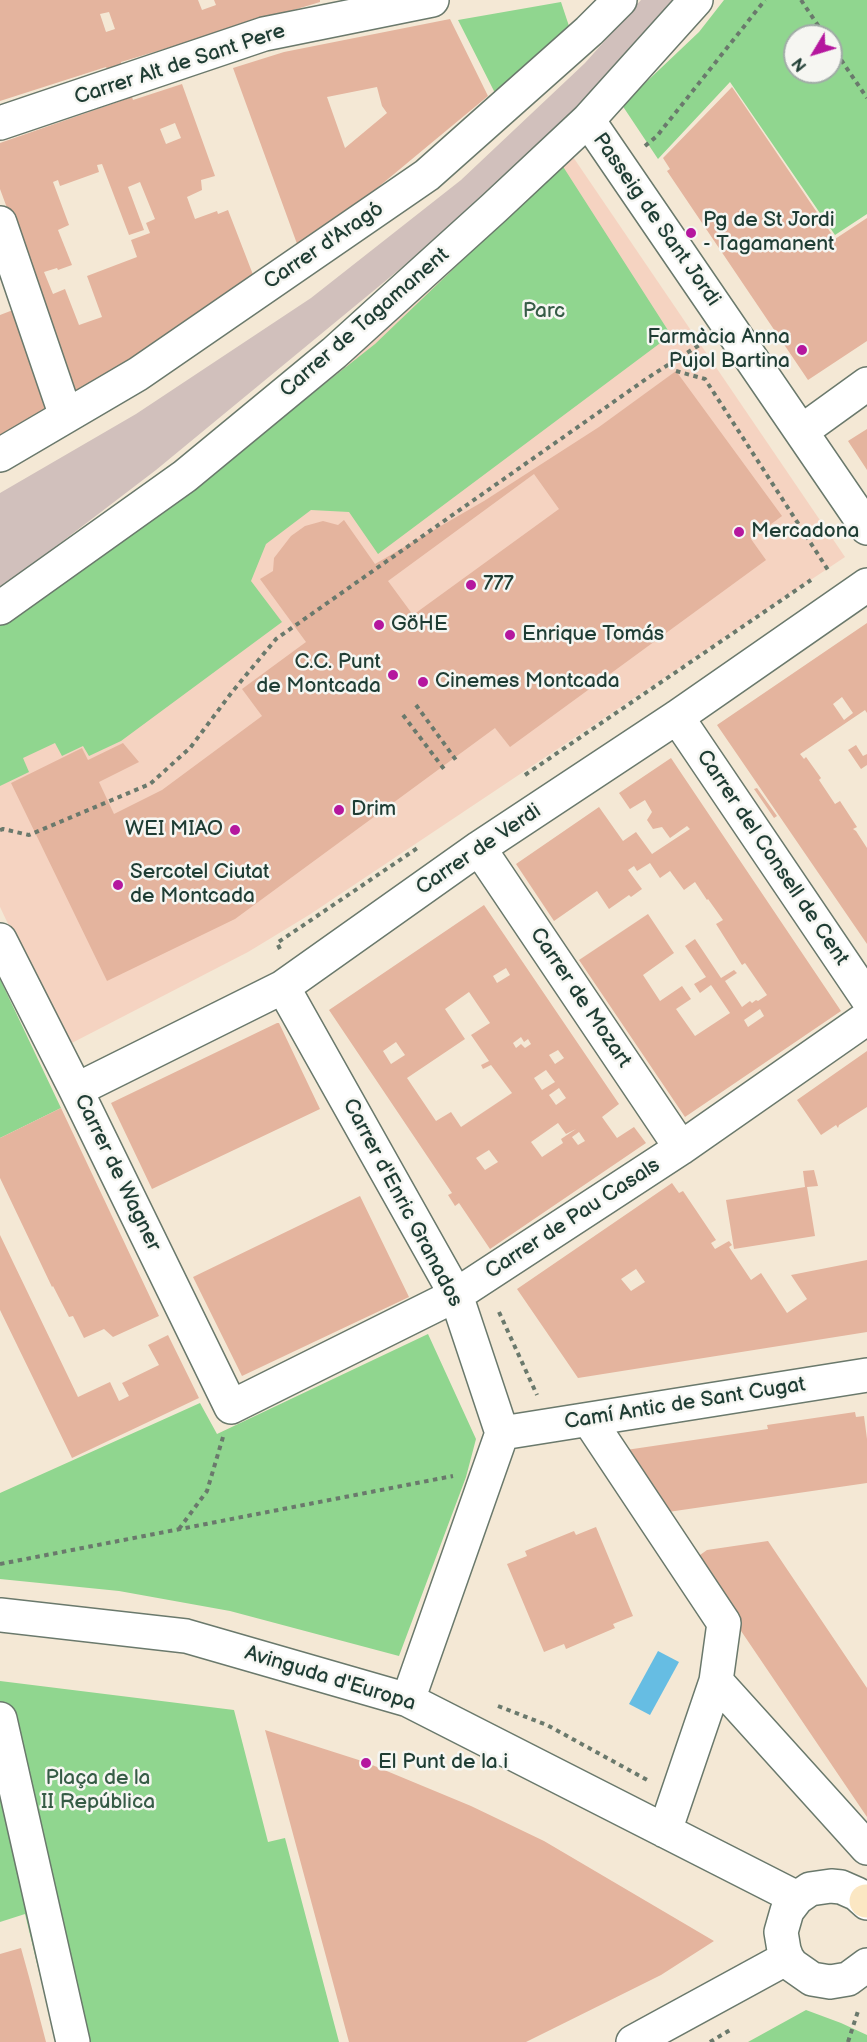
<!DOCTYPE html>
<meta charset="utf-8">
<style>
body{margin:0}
#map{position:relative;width:867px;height:2042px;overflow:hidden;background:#f4e8d5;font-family:"Balsamiq Sans",sans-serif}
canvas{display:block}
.north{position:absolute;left:783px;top:24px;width:60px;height:60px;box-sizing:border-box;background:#f6f6f2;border:2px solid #a0aca6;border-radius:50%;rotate:232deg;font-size:16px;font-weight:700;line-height:24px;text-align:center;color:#1f3d34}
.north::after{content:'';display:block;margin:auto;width:21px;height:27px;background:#b5179e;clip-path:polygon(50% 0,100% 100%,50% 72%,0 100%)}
</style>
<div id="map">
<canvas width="867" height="2042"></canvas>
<div class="north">N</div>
</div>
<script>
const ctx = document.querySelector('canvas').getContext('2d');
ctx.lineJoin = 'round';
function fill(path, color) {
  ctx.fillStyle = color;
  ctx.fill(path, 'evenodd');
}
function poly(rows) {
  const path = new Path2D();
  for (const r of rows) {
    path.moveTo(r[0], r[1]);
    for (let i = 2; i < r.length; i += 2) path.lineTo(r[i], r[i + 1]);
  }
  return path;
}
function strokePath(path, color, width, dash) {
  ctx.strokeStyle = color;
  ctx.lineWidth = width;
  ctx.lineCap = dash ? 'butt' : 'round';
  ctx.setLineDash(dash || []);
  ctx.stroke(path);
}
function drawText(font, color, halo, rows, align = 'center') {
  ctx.font = font + ' "Balsamiq Sans",sans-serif';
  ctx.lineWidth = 5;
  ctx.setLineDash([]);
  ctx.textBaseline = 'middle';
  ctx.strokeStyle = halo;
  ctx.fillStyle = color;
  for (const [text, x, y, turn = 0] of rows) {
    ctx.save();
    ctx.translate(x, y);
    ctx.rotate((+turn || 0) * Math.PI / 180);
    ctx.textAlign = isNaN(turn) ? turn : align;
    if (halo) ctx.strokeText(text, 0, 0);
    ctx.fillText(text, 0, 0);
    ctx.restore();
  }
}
const built = poly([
 [569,151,845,557,309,915,248,952,66,1046,0,907,0,615]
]);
const industrial = poly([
 [641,0,683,0,605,85,480,203,156,470,0,589,0,493,136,414,311,298,461,180,585,63]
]);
const green = poly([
 [724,0,867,0,867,214,835,235,730,82,658,159,622,105,699,32],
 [795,36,831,36,831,72,795,72],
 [561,2,571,32,495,93,458,20],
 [562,165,671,335,378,554,349,512,311,510,266,544,251,581,282,622,121,741,89,756,83,746,62,756,55,743,23,758,29,772,0,786,0,625,179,499,375,344],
 [0,979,61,1108,0,1138],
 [428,1334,476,1439,466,1477,399,1656,230,1611,119,1591,0,1579,0,1493,200,1403,217,1434],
 [0,1681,234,1710,268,1842,285,1838,339,2042,56,2042,25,1914,0,1922],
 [806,2010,841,2023,867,2035,867,2042,748,2042]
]);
const water = poly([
 [658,1651,679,1662,650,1715,629,1704]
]);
const building = poly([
 [0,0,198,0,202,10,216,5,214,0,320,0,320,2,121,62,122,67,108,72,106,67,0,101],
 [109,12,115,29,106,32,100,14],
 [450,19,488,96,300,252,233,68,284,52],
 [377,87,382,106,387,113,345,148,327,97],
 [182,84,215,176,201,180,202,190,187,197,195,219,217,211,218,214,228,210,257,285,75,392,0,189,0,143,132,97,133,100],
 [175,123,181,138,166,144,160,129],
 [102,164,129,235,144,230,128,187,140,182,155,219,146,223,150,233,131,240,137,257,87,276,102,317,79,325,65,289,53,294,44,272,57,268,58,270,72,265,58,230,69,225,53,182,58,180,60,186,99,172,97,165],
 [732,87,835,239,867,218,867,341,808,380,667,171,670,169,663,158],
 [13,310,48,403,45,413,0,439,0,315],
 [676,371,782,516,751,539,766,560,510,747,495,728,235,919,107,981,11,783,82,748,88,760,123,743,139,762,99,782,114,814,162,790,262,716,242,689,306,642,260,579,273,571,274,558,291,536,305,526,323,521,338,525,344,520,375,564,484,501,599,427],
 [534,474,559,509,413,615,388,581],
 [867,429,867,470,848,441],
 [867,623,867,713,865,710,800,754,804,759,806,757,821,778,819,780,835,804,840,801,857,827,853,829,856,831,867,848,867,944,717,725],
 [842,697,853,713,844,720,833,704],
 [856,745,863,756,867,754,867,765,861,769,848,750],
 [671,758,841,1011,685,1117,579,960,648,914,674,953,643,975,660,1001,682,986,691,999,676,1009,695,1036,730,1013,711,985,700,993,694,984,706,977,685,946,695,939,721,978,734,970,737,973,725,981,742,1007,750,1001,752,1003,756,1000,758,1001,767,995,745,963,742,965,716,924,723,920,708,899,707,900,695,882,684,890,670,871,660,878,650,863,637,871,634,866,628,870,642,889,631,897,629,895,609,909,597,891,554,921,516,864,599,807,623,841,636,832,652,854,690,829,687,826,670,838,662,827,653,829,647,820,652,812,645,800,630,809,619,793],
 [760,1009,764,1016,748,1027,744,1020],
 [757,788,777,816,774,818,754,789],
 [484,905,619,1104,602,1117,617,1138,634,1127,646,1143,490,1249,459,1203,455,1206,448,1195,452,1193,329,1010],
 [506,968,510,975,497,983,493,976],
 [469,992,490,1023,471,1035,489,1061,481,1065,483,1069,491,1065,512,1093,461,1127,451,1112,436,1121,407,1078,465,1039,445,1009],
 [521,1037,524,1042,528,1039,531,1044,525,1048,521,1044,516,1048,513,1043],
 [396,1042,405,1055,391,1064,383,1051],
 [558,1050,564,1058,555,1064,549,1055],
 [546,1070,555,1082,542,1090,534,1078],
 [559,1088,566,1098,556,1105,549,1095],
 [558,1123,566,1134,576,1129,561,1139,563,1143,542,1157,531,1142],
 [579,1132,585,1141,578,1145,572,1137],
 [489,1150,498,1162,485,1170,476,1158],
 [277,1023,279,1023,320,1109,152,1189,111,1103],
 [867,1051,867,1107,839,1125,838,1128,836,1125,821,1135,797,1100],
 [61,1108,159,1316,113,1337,104,1329,84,1338,73,1316,69,1317,53,1286,52,1287,0,1178,0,1138],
 [814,1170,818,1186,807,1187,815,1236,734,1249,726,1200,805,1187,803,1171],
 [672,1183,679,1193,683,1191,716,1240,711,1243,715,1249,729,1241,732,1245,729,1247,751,1280,761,1273,787,1313,807,1299,791,1275,867,1260,867,1332,578,1378,517,1289],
 [636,1269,645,1282,631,1291,621,1279],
 [360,1196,409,1297,242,1376,193,1277],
 [0,1235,78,1397,110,1382,119,1401,129,1396,122,1383,159,1365,148,1345,168,1335,199,1398,72,1458,0,1310],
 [855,1412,856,1417,864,1416,867,1439,867,1483,668,1512,626,1450,768,1429,767,1425],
 [596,1527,633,1616,613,1624,615,1628,566,1649,564,1644,544,1652,507,1564,527,1556,525,1551,574,1531,576,1535],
 [768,1541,867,1688,867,1817,693,1560,707,1550],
 [265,1730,365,1762,471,1806,544,1841,714,1941,661,1975,526,2042,349,2042],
 [21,1948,29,1977,46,2042,0,2042,0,1954]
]);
const path = poly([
 [801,0,825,36],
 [831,45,867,98],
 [645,146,657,136,765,0],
 [676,371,705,379,830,573],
 [416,705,456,760],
 [403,715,444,769],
 [525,775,811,580],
 [0,830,3,829,29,835,150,784,190,748,232,692,276,639,649,377,701,344],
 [280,949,277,943,419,847],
 [499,1312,537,1395],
 [179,1529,207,1491,223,1437],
 [0,1564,453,1476],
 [498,1706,547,1725,649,1781],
 [710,2042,730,2030],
 [848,2042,858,2011]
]);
const street = poly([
 [588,120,867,528],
 [0,123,264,34,432,0],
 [0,223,66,416],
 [802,431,867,384],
 [0,455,138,374,427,175,589,31,620,0],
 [0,608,185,476,334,353,494,208,588,120,696,0],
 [677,717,867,998],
 [479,848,681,1148],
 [0,940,76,1090,231,1407,456,1295,681,1148,867,1018],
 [283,987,456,1295,502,1433,408,1700],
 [76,1090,283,987,479,848,677,717,867,585],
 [589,1420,724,1623,716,1681,665,1831],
 [502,1433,867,1375],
 [0,1615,186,1636,408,1700,797,1898],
 [716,1681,867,1848],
 [0,1719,73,2042],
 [867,1903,857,1894,841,1887,831,1886,810,1889,797,1898,787,1911,781,1932,784,1950,787,1958,792,1965,812,1979,830,1982,848,1979,867,1965],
 [633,2042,787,1958]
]);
const secondary = poly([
 [866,1901,867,1901]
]);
const markers = [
 [691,233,6,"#b5179e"],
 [802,350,6,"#b5179e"],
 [739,532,6,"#b5179e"],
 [471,585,6,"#b5179e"],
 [379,625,6,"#b5179e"],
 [510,635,6,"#b5179e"],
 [393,675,6,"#b5179e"],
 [423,682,6,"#b5179e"],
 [339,810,6,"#b5179e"],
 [235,830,6,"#b5179e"],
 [118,885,6,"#b5179e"],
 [366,1763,6,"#b5179e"]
];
const streetNames = [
 ["Carrer Alt de Sant Pere",180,65,-18],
 ["Passeig de Sant Jordi",656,220,55],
 ["Carrer d'Aragó",324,246,-34],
 ["Carrer de Tagamanent",365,323,-41],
 ["Carrer de Verdi",479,850,-34],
 ["Carrer del Consell de Cent",772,858,56],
 ["Carrer de Mozart",580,998,56],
 ["Carrer de Wagner",117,1173,64],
 ["Carrer d'Enric Granados",402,1203,62],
 ["Carrer de Pau Casals",573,1219,-33],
 ["Camí Antic de Sant Cugat",685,1404,-9],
 ["Avinguda d'Europa",330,1679,17]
];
const poiNames = [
 ["Pg de St Jordi",703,221],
 ["- Tagamanent",703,245],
 ["Farmàcia Anna",790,338,"right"],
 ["Pujol Bartina",790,362,"right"],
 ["Mercadona",751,532],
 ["777",483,585],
 ["GöHE",391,625],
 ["Enrique Tomás",522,635],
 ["C.C. Punt",381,663,"right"],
 ["de Montcada",381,687,"right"],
 ["Cinemes Montcada",435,682],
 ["Drim",351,810],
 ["WEI MIAO",223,830,"right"],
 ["Sercotel Ciutat",130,873],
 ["de Montcada",130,897],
 ["El Punt de la i",378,1763]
];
const parkNames = [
 ["Parc",544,312],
 ["Plaça de la",98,1779],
 ["II República",98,1803]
];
fill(built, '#f5d3c1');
fill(industrial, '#d1c0bc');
fill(green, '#90d68f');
fill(water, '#66bde3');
fill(building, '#e4b49e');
strokePath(street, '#6a796c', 36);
strokePath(secondary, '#6a796c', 36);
strokePath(path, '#6a796c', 4, [4.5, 4.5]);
strokePath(street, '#fff', 33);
strokePath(secondary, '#fbe7c3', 33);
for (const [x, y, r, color] of markers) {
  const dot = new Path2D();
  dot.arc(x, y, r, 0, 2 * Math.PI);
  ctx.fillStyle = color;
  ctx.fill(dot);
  strokePath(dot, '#f6f6f2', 2);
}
drawText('21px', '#1f3d34', '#f6f6f2', streetNames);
drawText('21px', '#1f3d34', '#f6f6f2', poiNames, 'left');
drawText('21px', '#365c46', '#f6f6f2', parkNames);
</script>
